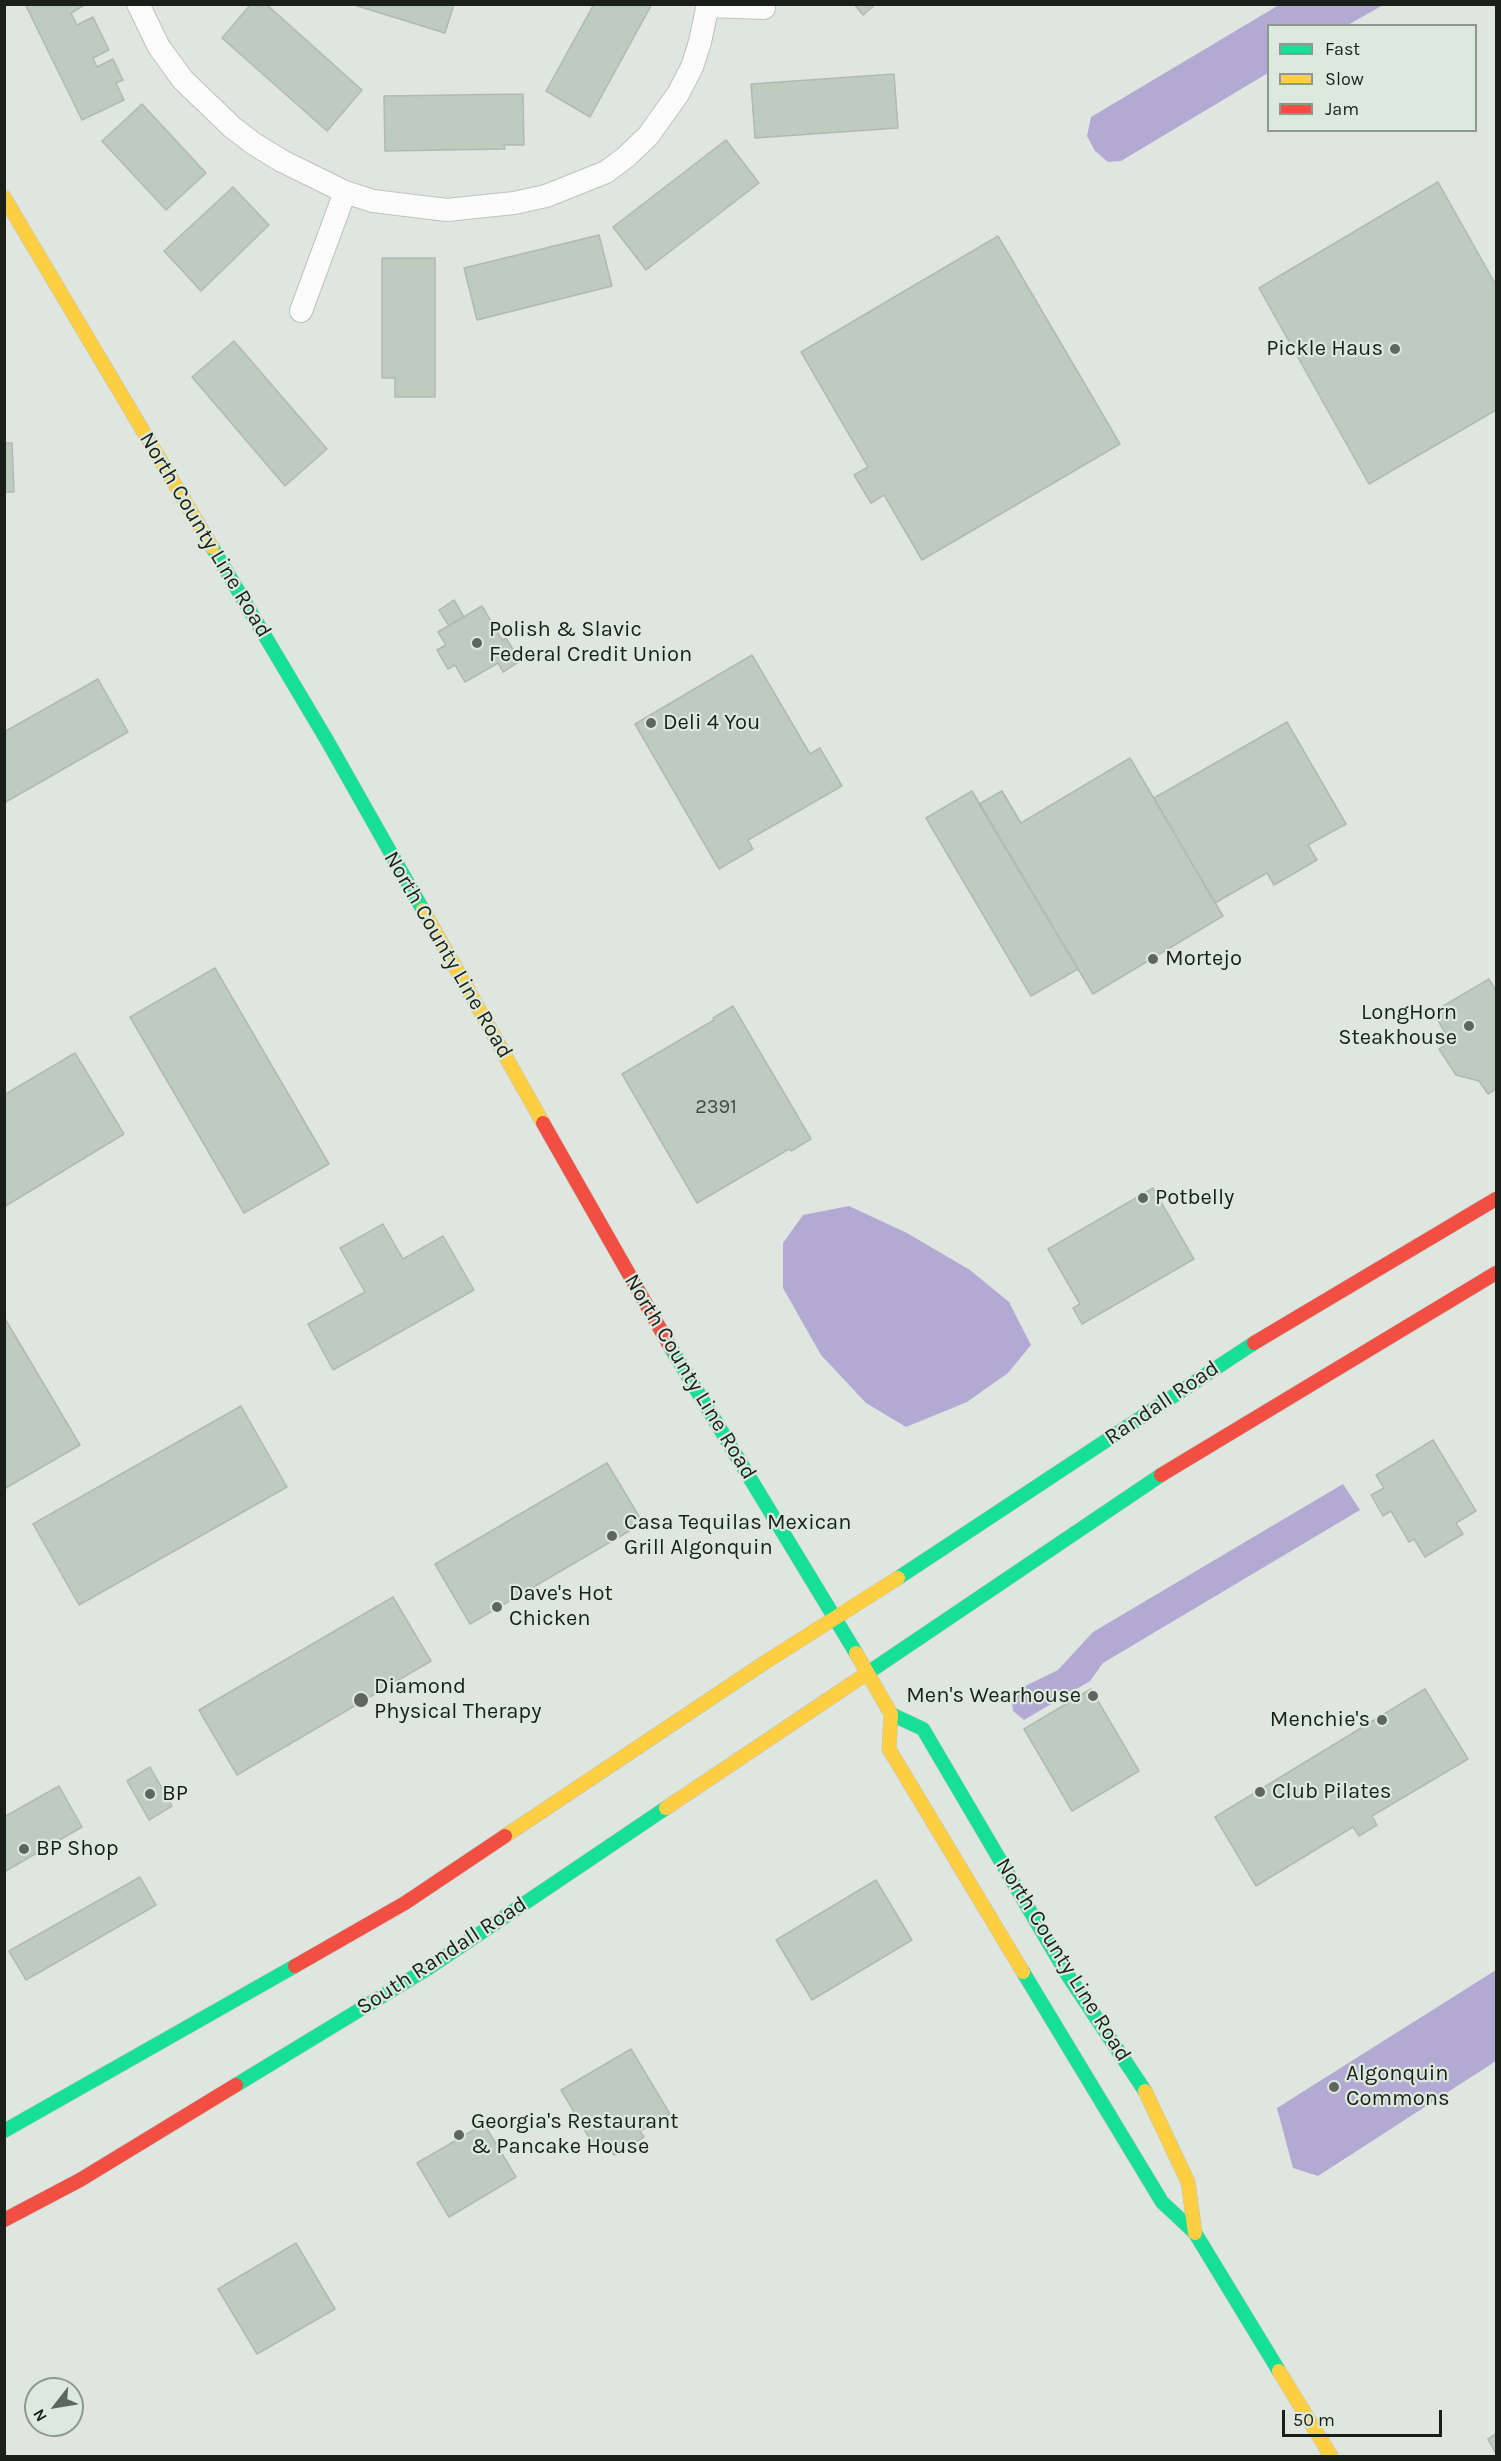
<!DOCTYPE html>
<style>
body{margin:0}
#map{position:relative;width:1501px;height:2461px;overflow:hidden;background:#dfe6e0;font-family:Karla,sans-serif}
canvas{display:block}
.frame{position:absolute;inset:0;border:6px solid #1a1f1a;pointer-events:none}
.legend{position:absolute;left:1267px;top:24px;width:210px;height:108px;box-sizing:border-box;background:#dce9dd;border:2px solid #8e988f;margin:0;padding:8px 10px;list-style:none;font-size:18px;color:#1a1f1a}
.legend li{display:flex;align-items:center;gap:12px;height:30px}
.legend b{width:30px;border:2px solid #8e988f}
.north{position:absolute;left:24px;top:2377px;width:60px;height:60px;box-sizing:border-box;background:#dce9dd;border:2px solid #8e988f;border-radius:50%;rotate:239deg;font-size:16px;font-weight:700;line-height:24px;text-align:center;color:#1a1f1a}
.north::after{content:'';display:block;margin:auto;width:21px;height:27px;background:#5f655f;clip-path:polygon(50% 0,100% 100%,50% 72%,0 100%)}
.scale{position:absolute;left:1282px;top:2410px;width:160px;height:27px;box-sizing:border-box;border:3px solid #1a1f1a;border-top:0;padding-left:8px;font-size:18px;line-height:21px;white-space:nowrap;color:#1a1f1a;-webkit-text-stroke:4px #dce9dd;paint-order:stroke}
</style>
<div id="map">
<canvas width="1501" height="2461"></canvas>
<div class="frame"></div>
<ul class="legend">
<li><b style="height:8px;background:#16e098"></b>Fast</li>
<li><b style="height:8px;background:#ffcf43"></b>Slow</li>
<li><b style="height:8px;background:#f24e42"></b>Jam</li>
</ul>
<div class="north">N</div>
<div class="scale">50 m</div>
</div>
<script>
const ctx = document.querySelector('canvas').getContext('2d');
ctx.lineJoin = 'round';
function fill(path, color) {
  ctx.fillStyle = color;
  ctx.fill(path, 'evenodd');
}
function poly(rows) {
  const path = new Path2D();
  for (const r of rows) {
    path.moveTo(r[0], r[1]);
    for (let i = 2; i < r.length; i += 2) path.lineTo(r[i], r[i + 1]);
  }
  return path;
}
function strokePath(path, color, width, dash) {
  ctx.strokeStyle = color;
  ctx.lineWidth = width;
  ctx.lineCap = dash ? 'butt' : 'round';
  ctx.setLineDash(dash || []);
  ctx.stroke(path);
}
function drawText(font, color, halo, rows, align = 'center') {
  ctx.font = font + ' Karla,sans-serif';
  ctx.lineWidth = 4.5;
  ctx.setLineDash([]);
  ctx.textBaseline = 'middle';
  ctx.strokeStyle = halo;
  ctx.fillStyle = color;
  for (const [text, x, y, turn = 0] of rows) {
    ctx.save();
    ctx.translate(x, y);
    ctx.rotate((+turn || 0) * Math.PI / 180);
    ctx.textAlign = isNaN(turn) ? turn : align;
    if (halo) ctx.strokeText(text, 0, 0);
    ctx.fillText(text, 0, 0);
    ctx.restore();
  }
}
const water = poly([
 [1279,5,1383,5,1348,25,1268,26,1268,73,1121,161,1108,162,1095,151,1087,136,1091,117],
 [849,1206,907,1233,970,1270,1009,1302,1031,1345,1008,1373,967,1402,906,1427,866,1403,821,1355,783,1288,783,1243,803,1215],
 [1343,1484,1360,1510,1103,1663,1090,1681,1024,1720,1013,1711,1012,1702,1017,1690,1058,1670,1093,1632],
 [1496,1970,1496,2061,1318,2176,1293,2168,1277,2108]
]);
const building = poly([
 [25,4,86,4,71,13,77,25,93,17,109,50,93,58,97,67,113,59,123,80,116,83,124,100,82,120,25,4],
 [251,4,266,4,362,90,327,131,222,38,251,4],
 [351,4,454,4,445,33,351,4],
 [594,4,652,4,590,117,546,91,594,4],
 [854,4,876,4,863,15,854,4],
 [894,74,898,128,755,138,751,84,894,74],
 [523,94,524,145,504,145,505,149,385,151,384,96,523,94],
 [142,104,206,173,166,210,102,141,142,104],
 [726,140,759,183,646,270,613,227,726,140],
 [1438,182,1496,285,1496,410,1369,484,1259,288,1438,182],
 [233,187,269,225,201,291,164,251,233,187],
 [599,235,612,286,477,320,464,268,599,235],
 [998,236,1120,444,922,560,884,495,871,503,854,475,868,467,801,352,998,236],
 [382,258,435,258,435,397,395,397,395,378,382,378,382,258],
 [234,341,327,449,285,486,192,377,234,341],
 [4,443,12,443,14,492,4,492,4,443],
 [454,600,464,617,449,626,439,610,454,600],
 [482,606,502,640,506,638,520,661,503,672,498,663,465,682,455,665,448,669,437,650,446,645,438,632,482,606],
 [752,655,810,754,820,748,842,786,748,840,753,849,719,869,635,724,752,655],
 [98,679,128,732,4,803,4,732,98,679],
 [1287,722,1346,824,1308,845,1317,860,1274,885,1267,873,1215,903,1154,798,1287,722],
 [1130,758,1223,916,1093,994,979,804,1002,791,1021,823,1130,758],
 [972,791,1078,969,1031,996,926,818,972,791],
 [215,968,329,1164,244,1213,130,1017,215,968],
 [1489,979,1496,991,1496,1089,1488,1094,1479,1081,1456,1075,1439,1049,1450,1041,1433,1012,1489,979],
 [733,1006,811,1139,791,1151,789,1149,697,1203,622,1074,714,1020,713,1018,733,1006],
 [75,1053,124,1134,4,1207,4,1095,75,1053],
 [1153,1188,1194,1259,1082,1324,1073,1308,1080,1304,1048,1249,1153,1188],
 [383,1224,403,1259,443,1236,474,1290,333,1370,308,1324,365,1292,340,1248,383,1224],
 [4,1317,80,1445,4,1489,4,1317],
 [241,1406,287,1487,79,1605,33,1524,241,1406],
 [1433,1440,1476,1511,1456,1523,1463,1534,1425,1557,1414,1539,1409,1542,1391,1511,1383,1516,1371,1495,1384,1488,1376,1475,1433,1440],
 [607,1463,643,1523,470,1624,435,1564,607,1463],
 [393,1597,431,1661,237,1775,199,1710,393,1597],
 [1091,1689,1139,1771,1072,1811,1024,1729,1091,1689],
 [1425,1689,1468,1759,1372,1816,1377,1825,1359,1836,1353,1827,1256,1886,1215,1817,1425,1689],
 [150,1767,172,1806,149,1820,127,1781,150,1767],
 [59,1786,82,1827,4,1872,4,1817,59,1786],
 [140,1877,156,1905,26,1980,9,1951,140,1877],
 [876,1880,912,1940,812,2000,776,1940,876,1880],
 [631,2049,670,2114,640,2131,644,2137,614,2155,608,2144,597,2151,561,2090,631,2049],
 [484,2124,516,2177,449,2217,417,2163,484,2124],
 [296,2243,335,2309,257,2354,218,2289,296,2243],
 [1496,2434,1496,2454,1488,2439,1496,2434]
]);
const street = poly([
 [138,4,159,47,183,80,232,127,254,144,282,161,345,192,373,201,447,210,514,203,546,196,606,172,626,157,648,136,678,94,692,67,700,42,708,4],
 [708,6,764,8],
 [301,311,345,192]
]);
const fast = poly([
 [212,547,328,742,423,910],
 [671,1348,856,1653],
 [898,1578,1254,1343],
 [866,1674,1161,1475],
 [891,1714,923,1729,1067,1974,1145,2091],
 [1023,1972,1162,2202,1195,2233,1279,2371],
 [236,2085,430,1967,666,1808],
 [4,2131,295,1966]
]);
const slow = poly([
 [4,197,212,547],
 [423,910,543,1123],
 [856,1653,891,1714,889,1749,1023,1972],
 [666,1808,866,1674],
 [505,1836,764,1663,898,1578],
 [1145,2091,1188,2182,1195,2233],
 [1279,2371,1331,2456]
]);
const jam = poly([
 [543,1123,671,1348],
 [1254,1343,1496,1199],
 [1161,1475,1496,1273],
 [295,1966,405,1903,505,1836],
 [4,2220,80,2180,236,2085]
]);
const markers = [
 [1395,349,6,"#5f655f"],
 [477,643,6,"#5f655f"],
 [651,723,6,"#5f655f"],
 [1153,959,6,"#5f655f"],
 [1469,1026,6,"#5f655f"],
 [1143,1198,6,"#5f655f"],
 [612,1536,6,"#5f655f"],
 [497,1607,6,"#5f655f"],
 [1093,1696,6,"#5f655f"],
 [361,1700,8,"#5f655f"],
 [1382,1720,6,"#5f655f"],
 [1260,1792,6,"#5f655f"],
 [150,1794,6,"#5f655f"],
 [24,1849,6,"#5f655f"],
 [1334,2087,6,"#5f655f"],
 [459,2135,6,"#5f655f"]
];
const numberNames = [
 ["2391",716,1107]
];
const poiNames = [
 ["Pickle Haus",1383,349,"right"],
 ["Polish & Slavic",489,630],
 ["Federal Credit Union",489,655],
 ["Deli 4 You",663,723],
 ["Mortejo",1165,959],
 ["LongHorn",1457,1013,"right"],
 ["Steakhouse",1457,1038,"right"],
 ["Potbelly",1155,1198],
 ["Casa Tequilas Mexican",624,1523],
 ["Grill Algonquin",624,1548],
 ["Dave's Hot",509,1594],
 ["Chicken",509,1619],
 ["Diamond",374,1687],
 ["Physical Therapy",374,1712],
 ["Men's Wearhouse",1081,1696,"right"],
 ["Menchie's",1370,1720,"right"],
 ["Club Pilates",1272,1792],
 ["BP",162,1794],
 ["BP Shop",36,1849],
 ["Algonquin",1346,2074],
 ["Commons",1346,2099],
 ["Georgia's Restaurant",471,2122],
 ["& Pancake House",471,2147]
];
const streetNames = [
 ["North County Line Road",205,535,59],
 ["North County Line Road",448,955,60],
 ["North County Line Road",690,1377,59],
 ["Randall Road",1162,1403,-34],
 ["South Randall Road",442,1956,-33],
 ["North County Line Road",1063,1960,58]
];
fill(water, '#b2aad3');
fill(building, '#beccc0');
strokePath(building, '#b3b8b3', 1.5);
strokePath(street, '#bec3bf', 24);
strokePath(fast, '#bec3bf', 15);
strokePath(slow, '#bec3bf', 15);
strokePath(jam, '#bec3bf', 15);
strokePath(street, '#fafbfa', 22);
strokePath(fast, '#16e098', 14);
strokePath(slow, '#ffcf43', 14);
strokePath(jam, '#f24e42', 14);
for (const [x, y, r, color] of markers) {
  const dot = new Path2D();
  dot.arc(x, y, r, 0, 2 * Math.PI);
  ctx.fillStyle = color;
  ctx.fill(dot);
  strokePath(dot, '#dce9dd', 2);
}
drawText('20px', '#434a44', null, numberNames);
drawText('22px', '#1a1f1a', '#dce9dd', poiNames, 'left');
drawText('22px', '#1a1f1a', '#dce9dd', streetNames);
</script>
